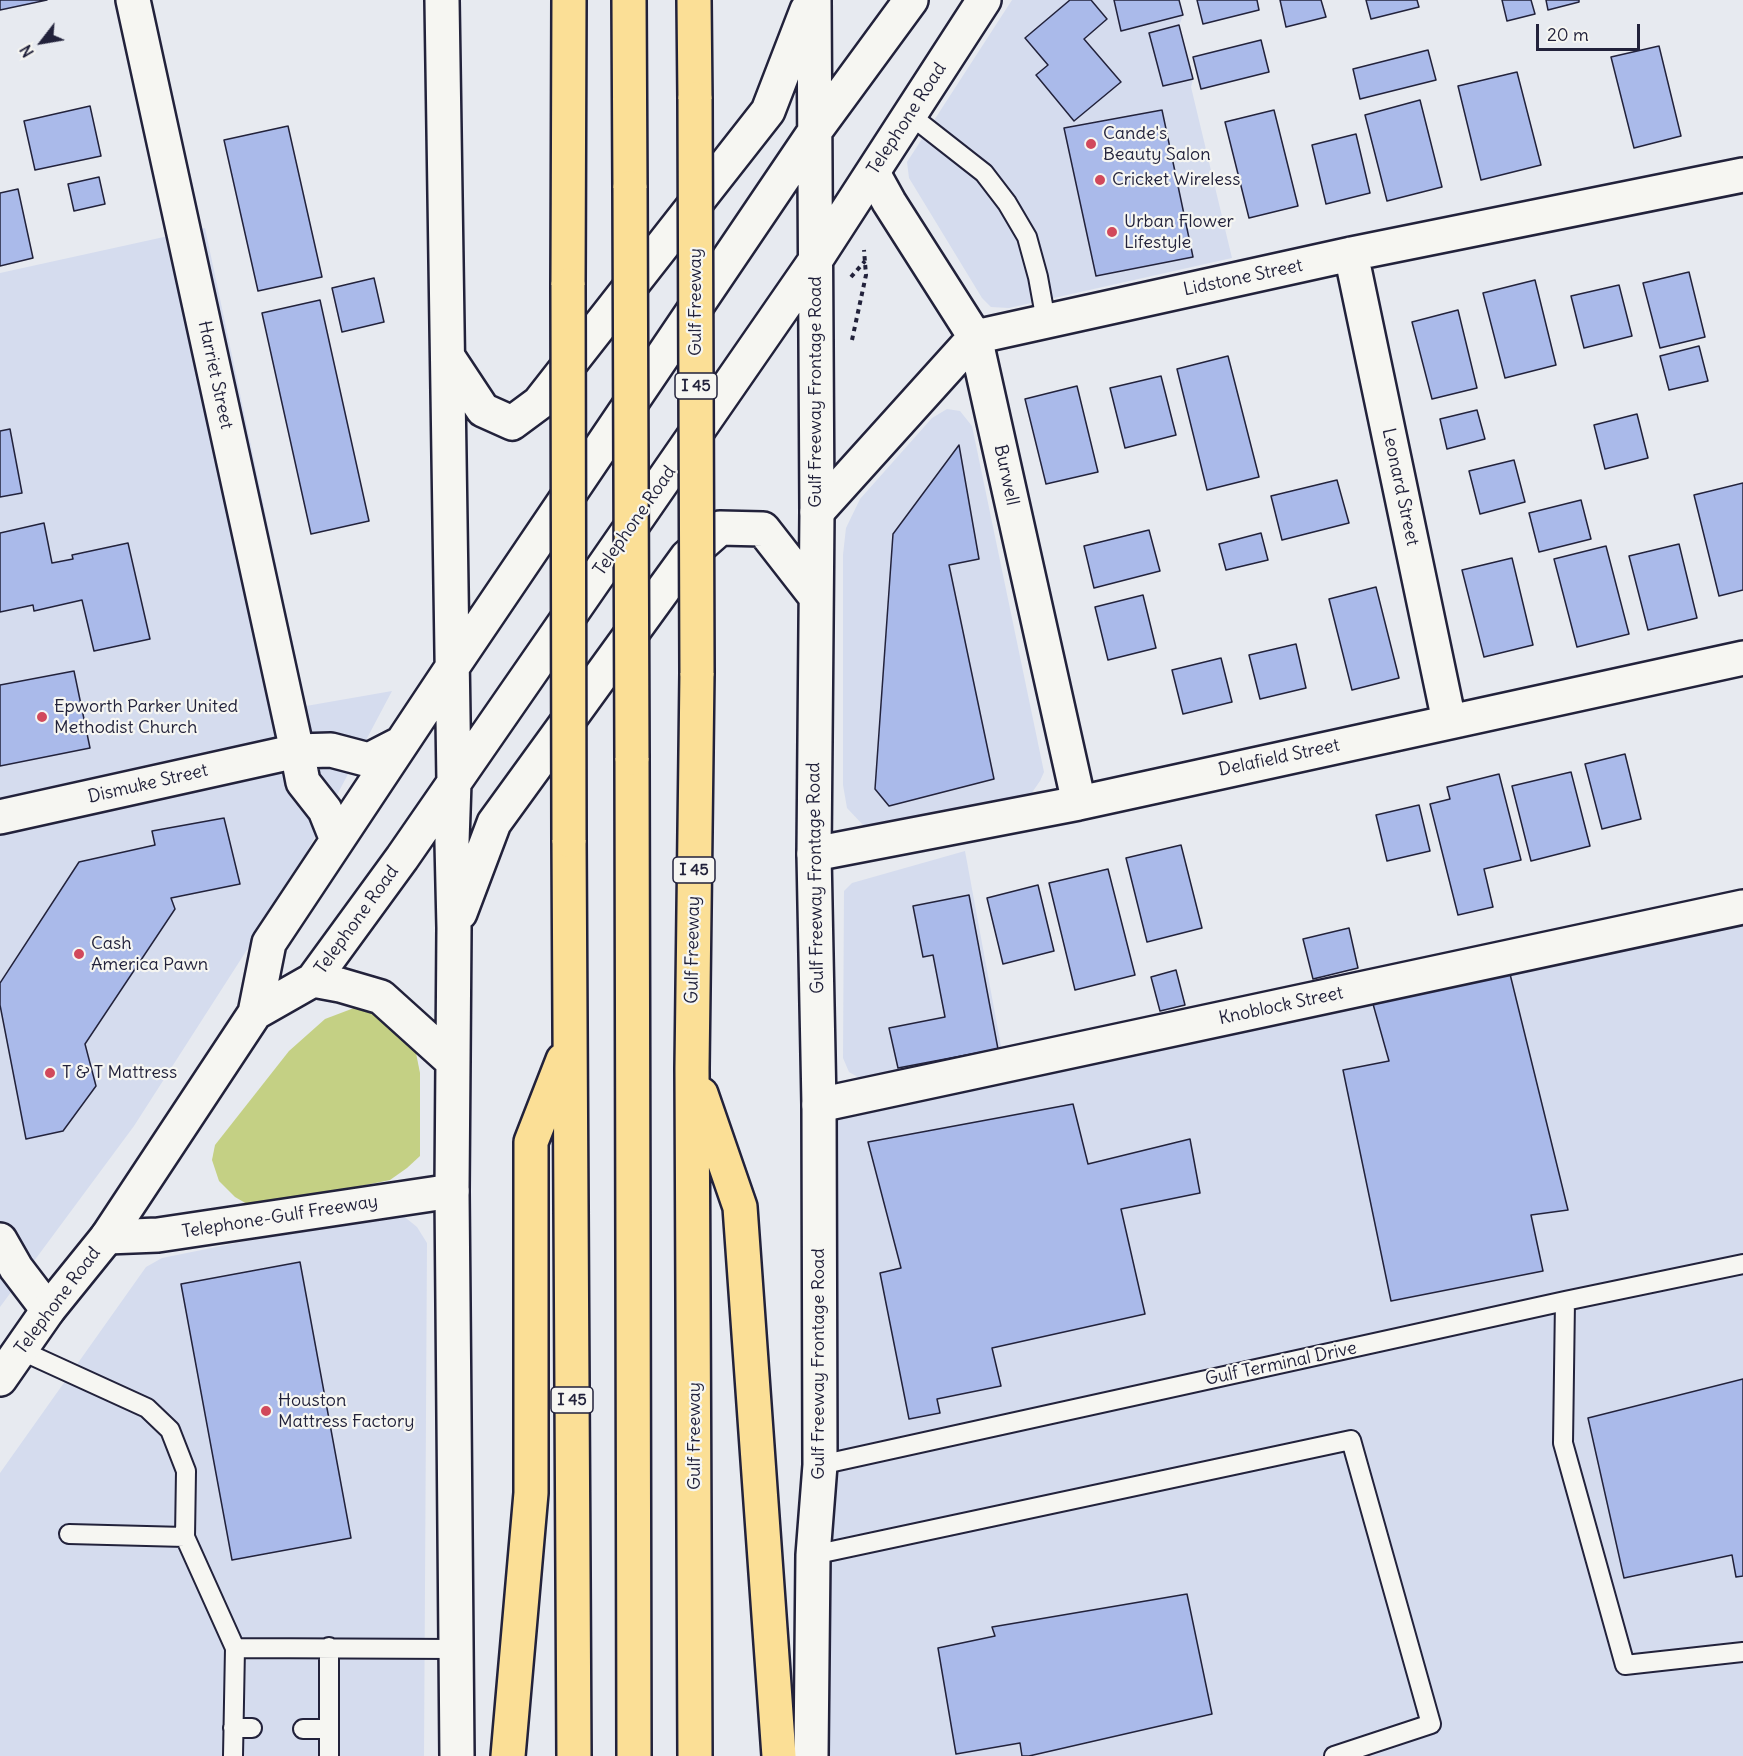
<!DOCTYPE html>
<style>
body{margin:0}
#map{position:relative;width:1743px;height:1756px;overflow:hidden;background:#e7eaf0;font-family:Delius,sans-serif}
canvas{display:block}
.north{position:absolute;left:12px;top:12px;width:60px;height:60px;-webkit-text-stroke:4px #f6f6f2;paint-order:stroke;rotate:239deg;font-size:16px;font-weight:700;line-height:24px;text-align:center;color:#22223b}
.north::after{content:'';display:block;margin:auto;width:21px;height:27px;background:#22223b;clip-path:polygon(50% 0,100% 100%,50% 72%,0 100%)}
.scale{position:absolute;left:1536px;top:24px;width:104px;height:27px;box-sizing:border-box;border:3px solid #22223b;border-top:0;padding-left:8px;font-size:18px;line-height:21px;white-space:nowrap;color:#22223b;-webkit-text-stroke:4px #f6f6f2;paint-order:stroke}
</style>
<div id="map">
<canvas width="1743" height="1756"></canvas>
<div class="north">N</div>
<div class="scale">20 m</div>
</div>
<script>
const ctx = document.querySelector('canvas').getContext('2d');
ctx.lineJoin = 'round';
function fill(path, color) {
  ctx.fillStyle = color;
  ctx.fill(path, 'evenodd');
}
function poly(rows) {
  const path = new Path2D();
  for (const r of rows) {
    path.moveTo(r[0], r[1]);
    for (let i = 2; i < r.length; i += 2) path.lineTo(r[i], r[i + 1]);
  }
  return path;
}
function strokePath(path, color, width, dash) {
  ctx.strokeStyle = color;
  ctx.lineWidth = width;
  ctx.lineCap = dash ? 'butt' : 'round';
  ctx.setLineDash(dash || []);
  ctx.stroke(path);
}
function drawText(font, color, halo, rows, align = 'center') {
  ctx.font = font + ' Delius,sans-serif';
  ctx.lineWidth = 4.5;
  ctx.setLineDash([]);
  ctx.textBaseline = 'middle';
  ctx.strokeStyle = halo;
  ctx.fillStyle = color;
  for (const [text, x, y, turn = 0] of rows) {
    ctx.save();
    ctx.translate(x, y);
    ctx.rotate((+turn || 0) * Math.PI / 180);
    ctx.textAlign = isNaN(turn) ? turn : align;
    if (halo) ctx.strokeText(text, 0, 0);
    ctx.fillText(text, 0, 0);
    ctx.restore();
  }
}
const built = poly([
 [1012,0,1179,0,1183,15,1179,26,1193,79,1191,87,1232,258,1009,308,991,307,982,298,909,178,907,162],
 [205,228,306,706,392,691,293,878,134,1126,0,1307,0,273],
 [947,409,960,411,972,426,1044,772,1040,781,1031,794,1017,800,881,830,863,825,847,808,843,785,843,555,846,528,860,499,932,418],
 [965,851,1003,1057,863,1080,849,1072,843,1058,844,891,852,883],
 [1743,923,1743,1756,809,1756,819,1105,1007,1075,1373,1004],
 [380,1214,401,1214,417,1227,427,1243,424,1756,0,1756,0,1473,146,1267,162,1258]
]);
const green = poly([
 [354,1008,375,1010,403,1030,416,1053,420,1073,420,1156,407,1168,390,1180,254,1208,235,1197,219,1181,212,1160,215,1145,289,1051,325,1019]
]);
const building = poly([
 [0,0,47,0,0,10,0,0],
 [1070,0,1091,0,1107,19,1084,39,1121,82,1074,121,1036,75,1048,65,1025,38,1070,0],
 [1114,0,1179,0,1183,15,1121,31,1114,0],
 [1197,0,1257,0,1259,10,1203,24,1197,0],
 [1280,0,1321,0,1326,17,1286,27,1280,0],
 [1366,0,1417,0,1419,7,1371,19,1366,0],
 [1502,0,1531,0,1535,14,1507,21,1502,0],
 [1546,0,1579,0,1579,2,1548,10,1546,0],
 [1179,25,1193,79,1163,86,1149,33,1179,25],
 [1261,40,1269,72,1201,89,1193,57,1261,40],
 [1659,46,1681,136,1634,148,1611,57,1659,46],
 [1428,50,1436,80,1360,99,1353,69,1428,50],
 [1517,72,1541,165,1481,180,1458,86,1517,72],
 [1420,100,1442,187,1387,201,1365,115,1420,100],
 [90,106,101,156,35,170,24,121,90,106],
 [1162,110,1193,257,1096,276,1064,128,1162,110],
 [1274,110,1298,206,1249,218,1225,122,1274,110],
 [288,126,322,277,258,291,224,140,288,126],
 [1356,134,1370,193,1326,204,1312,145,1356,134],
 [99,177,105,204,74,211,68,184,99,177],
 [18,189,33,258,0,266,0,193,18,189],
 [1689,272,1705,337,1660,348,1643,283,1689,272],
 [374,278,384,322,342,332,332,288,374,278],
 [1535,280,1556,365,1505,378,1483,293,1535,280],
 [1619,285,1632,336,1584,348,1571,296,1619,285],
 [320,300,369,521,311,534,262,313,320,300],
 [1458,310,1477,388,1432,399,1412,322,1458,310],
 [1699,346,1708,381,1669,390,1660,356,1699,346],
 [1228,356,1259,477,1207,490,1177,369,1228,356],
 [1161,376,1176,435,1125,448,1110,388,1161,376],
 [1077,386,1098,472,1046,484,1025,399,1077,386],
 [1477,410,1485,439,1447,449,1440,419,1477,410],
 [1637,414,1648,458,1605,469,1594,425,1637,414],
 [10,429,22,493,0,497,0,431,10,429],
 [959,445,979,559,949,565,994,779,889,806,875,789,893,534,959,445],
 [1514,460,1525,502,1480,514,1469,471,1514,460],
 [1337,480,1349,523,1282,540,1271,496,1337,480],
 [1743,483,1743,590,1719,596,1694,495,1743,483],
 [1581,500,1591,539,1539,552,1529,513,1581,500],
 [44,523,52,563,73,559,72,555,128,543,150,639,94,651,82,600,34,611,33,605,0,612,0,533,44,523],
 [1149,530,1160,571,1094,588,1084,546,1149,530],
 [1261,533,1268,560,1226,570,1219,544,1261,533],
 [1679,544,1697,618,1648,630,1629,556,1679,544],
 [1606,546,1629,634,1577,647,1554,559,1606,546],
 [1512,558,1533,645,1484,657,1462,570,1512,558],
 [1376,587,1399,678,1352,690,1329,599,1376,587],
 [1143,595,1156,648,1108,660,1095,607,1143,595],
 [1296,644,1306,688,1260,699,1249,655,1296,644],
 [1221,658,1232,702,1183,714,1172,670,1221,658],
 [74,671,90,748,0,766,0,685,74,671],
 [1625,754,1641,819,1602,829,1585,764,1625,754],
 [1571,772,1590,846,1531,861,1512,786,1571,772],
 [1499,774,1521,860,1484,869,1493,907,1458,915,1430,804,1450,799,1447,787,1499,774],
 [1419,805,1430,851,1387,861,1376,815,1419,805],
 [224,818,240,884,171,898,175,909,85,1044,96,1086,63,1131,26,1139,0,1005,0,983,79,862,155,845,152,831,224,818],
 [1181,845,1202,928,1147,942,1126,858,1181,845],
 [1108,869,1135,975,1075,990,1049,883,1108,869],
 [1038,885,1054,951,1003,964,987,898,1038,885],
 [969,895,998,1049,898,1068,889,1028,945,1017,933,955,923,957,913,906,969,895],
 [1349,928,1358,968,1313,979,1303,939,1349,928],
 [1176,970,1185,1005,1160,1011,1151,977,1176,970],
 [1510,974,1568,1210,1531,1215,1543,1271,1391,1301,1343,1070,1389,1061,1373,1004,1510,974],
 [1073,1104,1088,1164,1190,1139,1200,1193,1121,1209,1145,1314,992,1348,1001,1386,937,1399,940,1413,909,1419,880,1273,901,1268,868,1142,1073,1104],
 [300,1262,351,1538,232,1560,181,1284,300,1262],
 [1743,1379,1743,1576,1736,1577,1732,1555,1624,1578,1588,1418,1743,1379],
 [1187,1594,1212,1714,1029,1756,1022,1756,1020,1743,956,1754,938,1648,995,1636,992,1627,1187,1594]
]);
const path = poly([
 [851,277,865,261],
 [852,340,866,275,864,250]
]);
const lane = poly([
 [910,115,984,173,1007,203,1027,237,1038,277,1046,321],
 [1565,1301,1563,1443,1625,1665,1743,1652],
 [20,1350,147,1408,170,1430,186,1471,185,1537,235,1648,233,1756],
 [820,1465,1565,1301,1743,1264],
 [69,1534,185,1537],
 [813,1555,1351,1440,1431,1724,1334,1756],
 [329,1647,329,1756],
 [235,1648,456,1649],
 [233,1728,252,1728],
 [303,1729,329,1729]
]);
const street = poly([
 [133,0,297,751],
 [873,173,889,202,975,337,1079,803],
 [1351,254,1449,721],
 [817,512,975,337,1351,254,1743,175],
 [814,854,1079,803,1743,658],
 [819,1105,1743,907],
 [107,1237,158,1235,452,1191],
 [0,1240,16,1268,48,1310]
]);
const secondary = poly([
 [442,0,454,782,452,842,454,928,452,1191,457,1756],
 [448,357,483,410,512,423,539,403,768,111,807,10],
 [297,751,303,782,325,810,337,840],
 [0,817,297,751,331,750,369,760,402,743],
 [460,913,494,823,687,557,720,528,763,529,816,597],
 [313,980,340,985,381,997,453,1062],
 [255,1013,313,980,402,858,815,261,984,0],
 [0,1379,48,1310,107,1237,255,1013,269,943,453,666,815,131,911,0],
 [811,1756,813,1555,820,1465,819,1105,814,854,817,512,814,0]
]);
const highway = poly([
 [629,0,630,188],
 [694,0,695,99],
 [568,285,569,0],
 [632,758,634,1756],
 [569,840,574,1756],
 [701,1094,740,1207,779,1756],
 [508,1756,531,1493,531,1142,563,1060],
 [695,1756,692,1068,697,673]
]);
const highwayBridge = poly([
 [695,99,697,673],
 [630,188,632,758],
 [568,285,569,840]
]);
const markers = [
 [1091,144,6,"#d1495b"],
 [1100,180,6,"#d1495b"],
 [1112,232,6,"#d1495b"],
 [42,717,6,"#d1495b"],
 [79,954,6,"#d1495b"],
 [50,1073,6,"#d1495b"],
 [266,1411,6,"#d1495b"]
];
const shields = [
 [696,386,42],
 [694,870,42],
 [572,1400,42]
];
const shieldNames = [
 ["I 45",696,386],
 ["I 45",694,870],
 ["I 45",572,1400]
];
const streetNames = [
 ["Telephone Road",907,119,-57],
 ["Lidstone Street",1243,278,-12],
 ["Gulf Freeway",696,302,-90],
 ["Harriet Street",215,375,78],
 ["Gulf Freeway Frontage Road",816,392,-90],
 ["Burwell",1006,475,78],
 ["Leonard Street",1400,487,78],
 ["Telephone Road",635,521,-55],
 ["Delafield Street",1279,758,-12],
 ["Dismuke Street",148,784,-13],
 ["Gulf Freeway Frontage Road",816,878,-91],
 ["Telephone Road",357,920,-54],
 ["Gulf Freeway",693,950,-89],
 ["Knoblock Street",1281,1006,-12],
 ["Telephone-Gulf Freeway",280,1217,-9],
 ["Telephone Road",58,1301,-53],
 ["Gulf Freeway Frontage Road",819,1364,-90],
 ["Gulf Terminal Drive",1281,1364,-12],
 ["Gulf Freeway",695,1436,-90]
];
const poiNames = [
 ["Cande's",1103,134],
 ["Beauty Salon",1103,155],
 ["Cricket Wireless",1112,180],
 ["Urban Flower",1124,222],
 ["Lifestyle",1124,243],
 ["Epworth Parker United",54,707],
 ["Methodist Church",54,728],
 ["Cash",91,944],
 ["America Pawn",91,965],
 ["T & T Mattress",62,1073],
 ["Houston",278,1401],
 ["Mattress Factory",278,1422]
];
fill(built, '#d5dcee');
fill(green, '#c4d084');
fill(building, '#aabaea');
strokePath(building, '#22223b', 1.5);
strokePath(lane, '#22223b', 22);
strokePath(street, '#22223b', 38);
strokePath(secondary, '#22223b', 38);
strokePath(highway, '#22223b', 38);
strokePath(path, '#22223b', 4, [4.5, 4.5]);
strokePath(lane, '#f6f6f2', 18);
strokePath(street, '#f6f6f2', 33);
strokePath(secondary, '#f6f6f2', 33);
strokePath(highway, '#fbdf96', 33);
strokePath(highwayBridge, '#22223b', 38, []);
strokePath(highwayBridge, '#fbdf96', 33);
for (const [x, y, r, color] of markers) {
  const dot = new Path2D();
  dot.arc(x, y, r, 0, 2 * Math.PI);
  ctx.fillStyle = color;
  ctx.fill(dot);
  strokePath(dot, '#f6f6f2', 2);
}
for (const [x, y, w] of shields) {
  const box = new Path2D();
  box.roundRect(x - w / 2, y - 13, w, 26, 4.5);
  ctx.fillStyle = '#f6f6f2';
  ctx.fill(box);
  strokePath(box, '#22223b', 1.5);
}
drawText('bold 16px', '#22223b', null, shieldNames);
drawText('18px', '#22223b', '#f6f6f2', streetNames);
drawText('18px', '#22223b', '#f6f6f2', poiNames, 'left');
</script>
